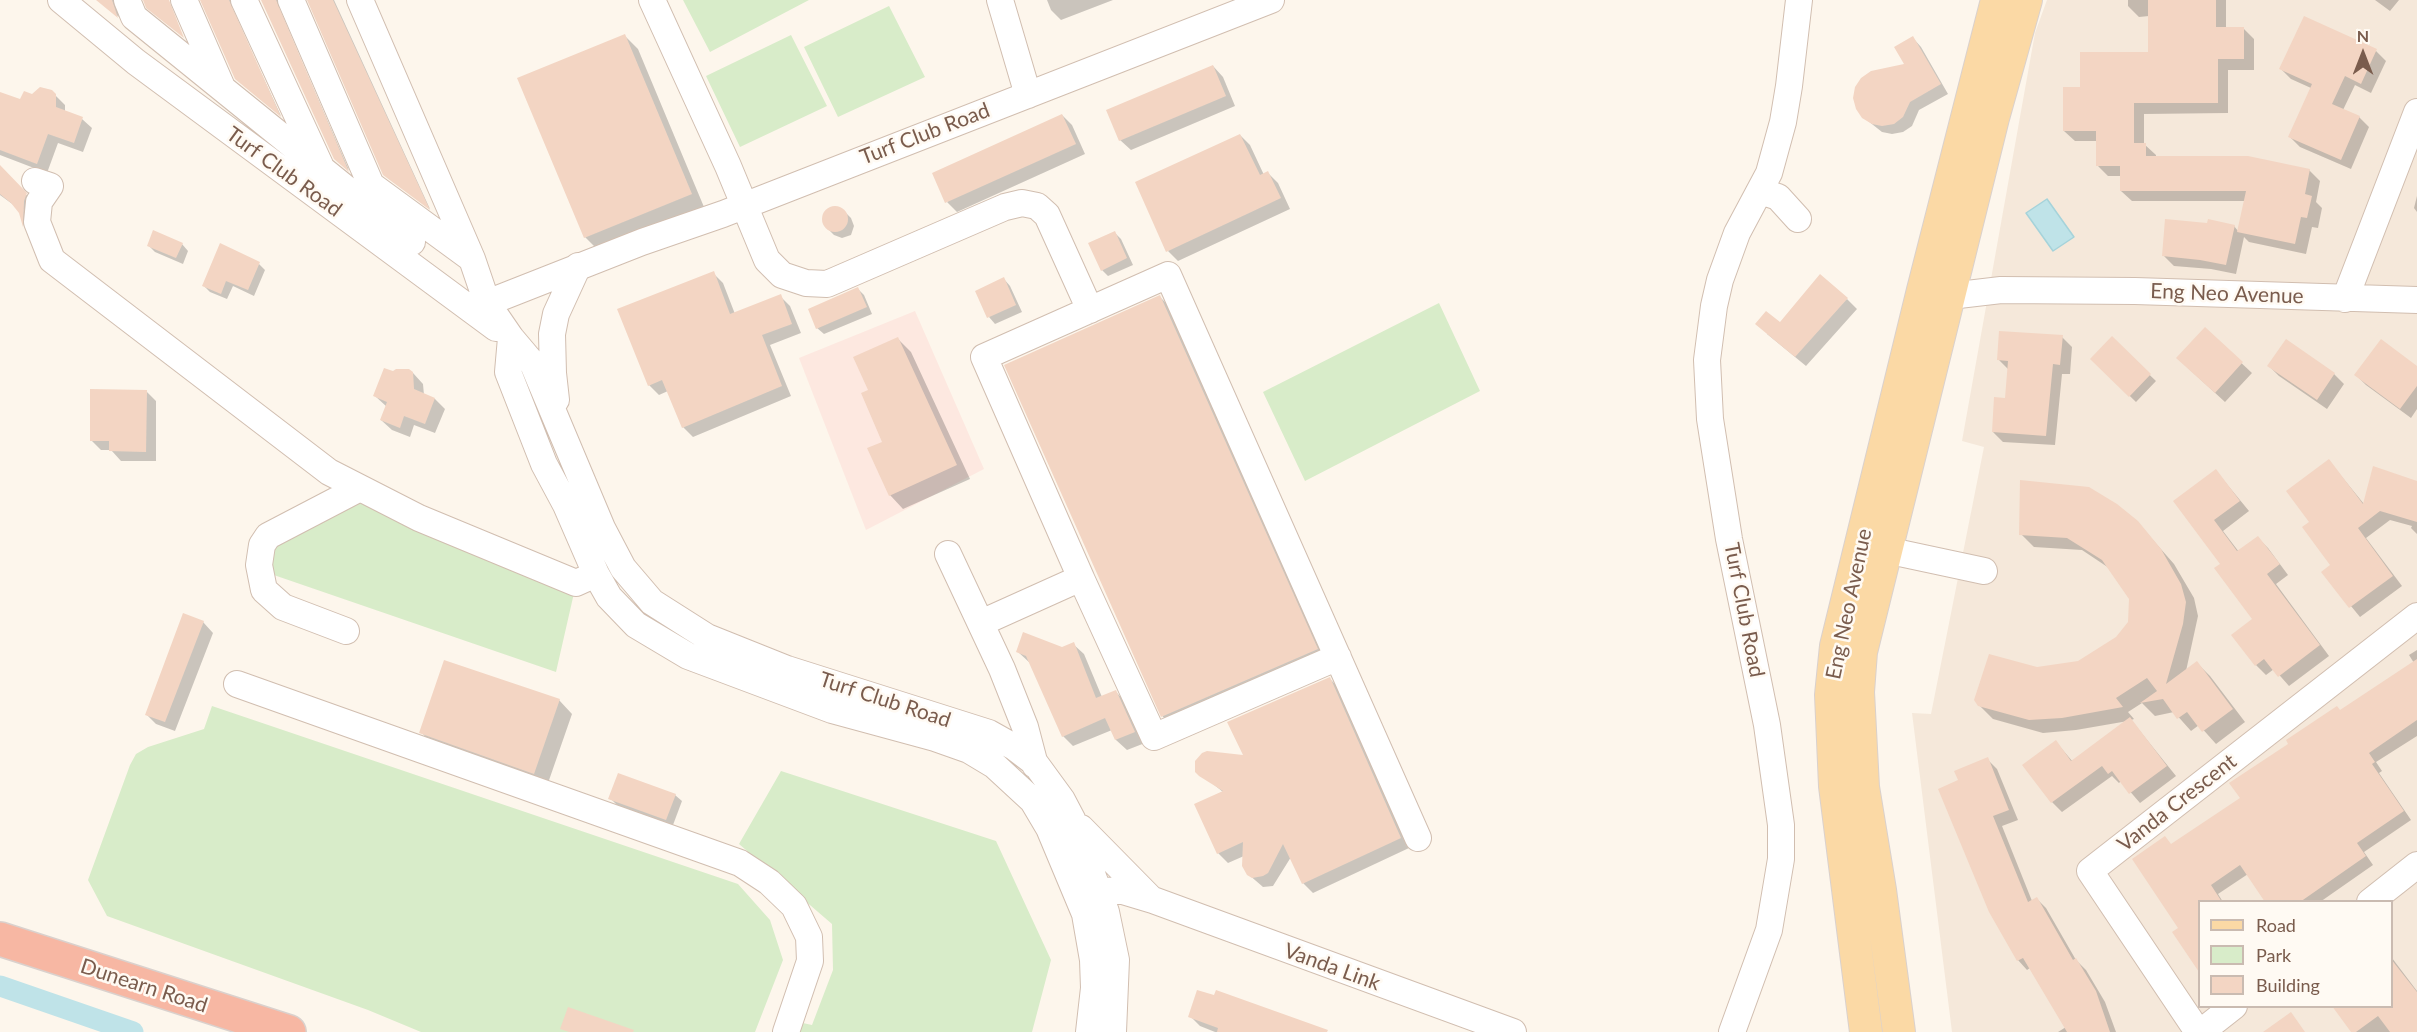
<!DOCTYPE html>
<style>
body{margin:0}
#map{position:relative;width:2417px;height:1032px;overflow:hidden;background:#fdf6ec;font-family:Lato,sans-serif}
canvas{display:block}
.legend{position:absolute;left:2198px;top:900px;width:195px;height:108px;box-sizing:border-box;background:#fffaf3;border:2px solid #cabbb1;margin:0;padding:8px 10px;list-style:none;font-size:18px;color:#7a5c4d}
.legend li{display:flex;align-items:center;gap:12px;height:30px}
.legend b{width:30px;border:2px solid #cabbb1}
.north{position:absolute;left:2333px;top:24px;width:60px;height:60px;-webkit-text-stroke:4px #fffaf3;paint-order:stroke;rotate:0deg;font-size:16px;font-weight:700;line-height:24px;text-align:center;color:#7a5c4d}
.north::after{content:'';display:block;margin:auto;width:21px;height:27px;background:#7a5c4d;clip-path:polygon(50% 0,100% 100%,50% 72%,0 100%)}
</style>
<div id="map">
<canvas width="2417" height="1032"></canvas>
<ul class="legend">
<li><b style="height:8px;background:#fbd9a5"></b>Road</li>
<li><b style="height:16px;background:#d8ecc9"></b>Park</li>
<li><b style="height:16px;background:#f3d5c3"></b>Building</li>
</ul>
<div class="north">N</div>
</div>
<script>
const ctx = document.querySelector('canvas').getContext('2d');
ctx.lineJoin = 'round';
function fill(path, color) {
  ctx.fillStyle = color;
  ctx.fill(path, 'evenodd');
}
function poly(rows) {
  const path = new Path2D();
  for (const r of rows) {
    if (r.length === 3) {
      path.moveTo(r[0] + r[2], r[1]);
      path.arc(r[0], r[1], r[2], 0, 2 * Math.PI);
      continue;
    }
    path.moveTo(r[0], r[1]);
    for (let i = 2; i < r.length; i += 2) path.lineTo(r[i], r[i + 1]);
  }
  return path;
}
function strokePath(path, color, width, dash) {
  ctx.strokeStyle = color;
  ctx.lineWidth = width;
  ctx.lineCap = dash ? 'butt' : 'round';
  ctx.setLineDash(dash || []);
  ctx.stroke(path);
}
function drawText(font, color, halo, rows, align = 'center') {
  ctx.font = font + ' Lato,sans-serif';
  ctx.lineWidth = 5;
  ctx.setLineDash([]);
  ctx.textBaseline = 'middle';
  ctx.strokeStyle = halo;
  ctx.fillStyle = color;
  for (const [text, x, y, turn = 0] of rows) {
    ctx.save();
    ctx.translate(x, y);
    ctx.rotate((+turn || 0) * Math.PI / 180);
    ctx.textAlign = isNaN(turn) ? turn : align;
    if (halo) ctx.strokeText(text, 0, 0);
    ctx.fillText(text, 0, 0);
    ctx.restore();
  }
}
const residential = poly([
 [2047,0,2417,0,2417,1032,1952,1032,1912,713,1931,714,1984,447,1962,441,2035,33],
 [2200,902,2392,902,2392,1006,2200,1006]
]);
const commercial = poly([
 [915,311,984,469,866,530,799,358]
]);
const green = poly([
 [683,0,809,0,710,52],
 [889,6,925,77,838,117,804,47],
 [791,35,827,106,740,147,706,76],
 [1439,303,1480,391,1305,481,1263,392],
 [358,500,574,593,556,672,268,573,274,548],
 [212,706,738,884,770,920,783,960,755,1032,421,1032,368,1010,107,916,88,880,130,765,136,754,148,747,204,729],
 [781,771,996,841,1051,960,1032,1032,794,1032,798,1022,812,1025,833,970,832,924,739,844]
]);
const water = poly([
 [2047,199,2074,237,2053,251,2026,213,2047,199]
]);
const shadow = poly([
 [98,0,115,0,119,17],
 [202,0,232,0,232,10,281,116,240,82],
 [262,0,279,0,279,10,349,170,339,162],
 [309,0,334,0,430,209,388,178],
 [1047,0,1113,0,1061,20,1051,10],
 [2128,0,2226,0,2226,29,2244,29,2254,39,2254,70,2228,70,2228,113,2144,114,2144,144,2156,155,2156,158,2309,170,2320,181,2316,202,2322,208,2318,228,2312,227,2306,254,2249,242,2244,237,2236,274,2211,269,2174,266,2164,256,2234,226,2238,231,2245,201,2132,201,2121,191,2121,176,2108,176,2098,166,2098,141,2075,141,2064,131,2082,89,2149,53,2149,16,2139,17,2128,6],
 [2375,0,2399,0,2390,11],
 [625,36,638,49,704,207,599,251,585,237],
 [1913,38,1921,47,1948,94,1919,110,1912,126,1903,132,1892,134,1882,132,1863,117,1906,65],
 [2376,51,2386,61,2371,93,2355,85,2343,110,2359,117,2369,127,2351,169,2300,147,2290,137,2311,88,2291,79,2281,69],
 [1213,66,1223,77,1235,106,1131,150,1120,140],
 [55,95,65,105,65,112,82,119,92,128,83,152,58,143,47,173,0,155,0,104,21,101,32,96],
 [1062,115,1072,125,1085,154,957,212,947,202],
 [1240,135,1250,145,1264,175,1268,173,1278,183,1290,209,1178,261,1168,251],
 [0,167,32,201,29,231,24,226,20,212,15,206,0,195],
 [2417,196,2417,212,2414,208],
 [835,208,844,211,851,218,854,226,851,235,842,238,834,235,827,228,823,219,827,211],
 [1115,233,1121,239,1133,265,1108,276,1102,270],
 [182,244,188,251,183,264,155,252,148,245],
 [259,264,265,270,254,296,233,286,227,299,210,292,204,286],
 [713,273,723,283,735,314,780,296,790,306,801,333,770,345,791,396,693,437,683,427,668,391,659,395,649,385],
 [1004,279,1010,286,1022,312,995,324,989,317],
 [858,289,864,295,872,314,824,334,817,328],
 [1160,297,1169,306,1326,658,1172,725,1163,717,1006,365],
 [1847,299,1857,309,1806,366,1767,334,1780,324],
 [2205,329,2252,373,2225,402,2188,368],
 [2062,337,2072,347,2070,374,2062,374,2055,445,2003,442,1993,432,2007,400,2009,370,1999,360],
 [898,339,911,352,970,479,903,509,890,495,884,442,870,391],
 [2112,339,2156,381,2136,402,2092,359],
 [2269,366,2334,374,2344,384,2327,409,2279,376],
 [2417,367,2417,409,2411,418,2366,385,2356,375],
 [413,373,423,384,424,395,435,399,445,409,435,433,414,425,410,437,392,430,381,420,387,407,375,396],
 [146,391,156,401,156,461,121,461,111,450,101,450,91,440],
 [2329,461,2364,504,2417,483,2417,534,2411,528,2412,526,2390,520,2366,538,2402,586,2360,617,2323,572,2332,565,2311,522],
 [2216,471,2249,511,2223,531,2239,552,2258,538,2268,548,2288,575,2276,584,2329,656,2289,686,2274,669,2266,675,2256,665,2254,619,2222,564,2175,502],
 [2137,522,2174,564,2194,598,2198,616,2186,671,2197,663,2210,676,2245,722,2216,744,2199,725,2191,731,2174,712,2155,716,2142,703,2128,712,2134,719,2131,720,2176,776,2140,803,2121,781,2119,783,2112,776,2062,812,2052,802,2056,742,2073,762,2128,721,2076,730,2043,733,1993,719,1979,705,2037,668,2079,663,2117,638,2129,623,2130,598,2109,568,2082,550,2034,547,2021,534],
 [203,622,213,633,175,731,156,724,146,714],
 [1073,644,1084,654,1102,697,1115,691,1126,702,1145,743,1127,750,1116,740,1112,730,1073,746,1063,736,1030,663,1017,651,1062,648],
 [2417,650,2417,736,2376,762,2382,771,2379,773,2411,820,2364,852,2373,865,2320,902,2267,902,2248,874,2218,894,2223,902,2200,902,2200,969,2174,932,2180,928,2172,845,2242,799,2341,712,2414,663,2409,655],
 [1330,679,1340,689,1409,848,1313,893,1303,883,1291,857,1273,886,1263,887,1248,874,1244,856,1228,863,1218,853,1223,792,1197,771,1245,757],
 [559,700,572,714,547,786,434,746,421,732],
 [1987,759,1997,769,2018,820,2002,826,2032,901,2037,899,2046,908,2076,960,2086,970,2105,1002,2116,1032,2058,1032,2066,1027,2030,968,2027,970,2018,960,1960,781],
 [675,795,682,801,673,825,617,805,610,798],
 [2392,958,2417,991,2417,1032,2353,1032,2392,1006],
 [1190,1016,1317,1032,1215,1032,1200,1026]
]);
const canal = poly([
 [0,986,133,1032]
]);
const building = poly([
 [96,0,112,0,118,18],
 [143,0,169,0,184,38,146,8],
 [200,0,229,0,281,117,235,79],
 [261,0,276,0,349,172,334,159],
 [307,0,333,0,430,210,383,175],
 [2148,0,2216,0,2216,27,2244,27,2244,59,2218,59,2218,103,2134,103,2134,143,2146,143,2146,156,2248,156,2310,169,2305,194,2312,196,2307,218,2301,217,2295,244,2237,232,2246,191,2120,191,2120,166,2096,166,2096,131,2063,131,2063,87,2080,87,2080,52,2148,52],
 [2304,16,2377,49,2361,84,2345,76,2332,104,2360,116,2341,160,2288,137,2312,84,2279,69],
 [625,34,692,194,584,238,517,78],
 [1913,36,1941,84,1910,102,1903,117,1894,124,1882,126,1872,124,1862,118,1856,109,1853,98,1855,87,1861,78,1871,71,1904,64,1894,47],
 [1213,65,1226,96,1119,141,1106,110],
 [40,87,52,90,56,94,56,107,83,117,74,143,48,134,37,164,0,150,0,92,20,99,24,91,32,94],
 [1062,114,1076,144,945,203,932,173],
 [1240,134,1260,175,1268,171,1281,198,1166,252,1135,182],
 [0,165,27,193,24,201,23,227,19,213,11,203,0,194],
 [835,219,13],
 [2165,219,2207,223,2208,219,2235,225,2226,265,2200,260,2162,256],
 [153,230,183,243,176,258,147,246],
 [1115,231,1127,258,1101,271,1088,243],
 [220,243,260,262,248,290,226,281,221,294,202,286],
 [714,271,730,314,781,294,792,324,762,335,782,386,682,428,662,380,648,386,617,309],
 [1820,274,1848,298,1795,357,1755,324,1766,311,1780,322],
 [1004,277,1016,305,987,318,975,291],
 [858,287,867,307,816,329,808,309],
 [1160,295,1318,649,1161,717,1004,365],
 [2205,327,2243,362,2215,393,2176,358],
 [1999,331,2063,335,2060,365,2053,364,2046,436,1992,432,1994,397,2005,398,2008,361,1997,360],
 [2112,336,2151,374,2129,397,2090,359],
 [898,337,957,465,889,496,867,448,882,442,861,393,868,390,853,357],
 [2286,339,2335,373,2317,400,2267,366],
 [2381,339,2417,366,2417,386,2400,409,2354,375],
 [384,368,393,371,396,369,409,369,413,372,414,389,435,398,425,424,404,416,400,428,380,420,387,402,373,396],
 [90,389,147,390,146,452,109,451,109,441,90,441],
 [2329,459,2363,504,2373,466,2417,481,2417,522,2380,511,2358,528,2393,576,2349,608,2321,572,2330,565,2302,527,2309,522,2286,491],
 [2216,469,2240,501,2214,520,2237,551,2258,536,2280,564,2267,574,2320,645,2278,677,2264,659,2255,666,2231,635,2252,619,2214,568,2220,564,2173,501],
 [2020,480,2089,487,2117,504,2138,521,2161,549,2181,584,2186,602,2183,624,2166,684,2197,661,2233,709,2202,732,2187,712,2177,719,2163,699,2140,703,2157,691,2147,678,2116,698,2123,707,2062,718,2029,720,1978,706,1974,700,1989,654,2037,667,2078,661,2116,637,2128,622,2129,599,2102,560,2067,538,2019,535],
 [183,613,204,621,165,722,145,715],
 [1023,632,1062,647,1074,642,1096,698,1116,690,1135,732,1115,740,1105,718,1062,737,1026,656,1016,652],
 [2417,659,2417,720,2369,753,2375,762,2372,764,2404,811,2357,843,2366,856,2300,902,2265,902,2240,865,2211,885,2222,902,2199,902,2199,972,2172,932,2178,928,2132,859,2165,836,2171,844,2240,798,2229,783,2288,744,2286,740,2337,706,2340,710],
 [444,660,560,699,534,774,419,733],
 [1330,677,1401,838,1302,884,1283,844,1268,873,1263,876,1252,878,1247,875,1242,866,1243,842,1217,854,1194,804,1223,791,1199,776,1195,772,1195,761,1202,753,1207,751,1243,755,1227,722],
 [2130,717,2167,766,2129,794,2112,771,2108,774,2102,766,2051,803,2022,765,2056,740,2071,761],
 [1988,757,2009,810,1993,816,2028,902,2037,897,2073,960,2076,958,2096,991,2110,1032,2067,1032,2023,958,2017,961,1989,912,1938,789,1958,780,1954,771],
 [618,773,676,794,666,820,608,799],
 [2391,959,2417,992,2417,1032,2390,1032,2378,1016,2356,1032,2351,1032,2332,1006,2391,1006],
 [1197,990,1214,995,1216,990,1328,1030,1327,1032,1217,1032,1218,1028,1188,1017],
 [568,1007,634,1030,633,1032,569,1032,560,1029],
 [2291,1012,2305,1032,2263,1032]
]);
const minor = poly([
 [61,0,136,62,496,328],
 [127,0,134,17,412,242],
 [184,0,221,85],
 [244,0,320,165],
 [291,0,371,185,472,259],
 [360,0,472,259,487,303,511,338,533,364,602,528,623,568,652,602,707,637,787,669,989,733,1014,747,1035,763,1062,800,1072,819,1106,912,1116,960,1113,1032],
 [652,0,728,166,767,260,782,275,806,283,827,284,1005,207,1022,203,1037,206,1047,215,1090,310],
 [1000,0,1028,95],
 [35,181,50,186,39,202,37,222,52,260,329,472,419,518,576,583,596,574],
 [1760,191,1778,197,1798,219],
 [1932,292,1950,296,2001,290,2135,291,2417,300],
 [2345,299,2417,112],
 [487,303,642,242,723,214,1271,0],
 [511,338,508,372,544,464,566,505,596,574,609,597,636,625,688,656,832,710,935,738,969,750,994,765,1033,801,1049,828,1085,914,1093,960,1094,988,1089,1032],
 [556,400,553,373,552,334,556,314,578,266],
 [1867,546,1984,571],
 [948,554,1002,669,1025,727,1035,765],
 [1081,578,1154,737,1338,657],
 [981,623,1081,578,984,357,1168,275,1418,838],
 [346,631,283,607,264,590,259,565,262,545,268,536,360,488],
 [237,684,740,863,769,882,794,906,809,937,810,961,786,1032],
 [1081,828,1150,898],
 [1085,890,1123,891,1153,900,1513,1032],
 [2370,902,2417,865],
 [1732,1032,1769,930,1781,859,1781,825,1767,725,1729,539,1710,419,1707,360,1714,306,1720,280,1737,233,1769,173,1783,122,1789,86,1799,0],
 [2198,1032,2090,871,2417,616],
 [2201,1032,2234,1006]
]);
const major = poly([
 [1866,1032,1835,786,1831,695,1836,646,1923,290,1997,0],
 [1899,1032,1880,890,1863,787,1858,692,1861,652,1993,118,2026,0]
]);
const highway = poly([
 [0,939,289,1032]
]);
const streetNames = [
 ["Turf Club Road",925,134,-21],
 ["Turf Club Road",284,172,36],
 ["Eng Neo Avenue",2227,294,2],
 ["Eng Neo Avenue",1849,604,-78],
 ["Turf Club Road",1744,610,79],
 ["Turf Club Road",885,700,18],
 ["Vanda Crescent",2177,803,-38],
 ["Vanda Link",1332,967,20],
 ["Dunearn Road",144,986,18]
];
fill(residential, '#f5e8da');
fill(commercial, '#fde8e0');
fill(green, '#d8ecc9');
fill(water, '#bfe3e8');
strokePath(water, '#a5d3da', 1.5);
fill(shadow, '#0003');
strokePath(canal, '#bfe3e8', 21);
fill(building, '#f3d5c3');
strokePath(minor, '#d1beb0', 28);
strokePath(major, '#dad1cd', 34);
strokePath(highway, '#dad1cd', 36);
strokePath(minor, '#fff', 26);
strokePath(major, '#fbd9a5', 32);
strokePath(highway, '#f7b7a3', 33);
drawText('21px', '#7a5c4d', '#fffaf3', streetNames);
</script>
